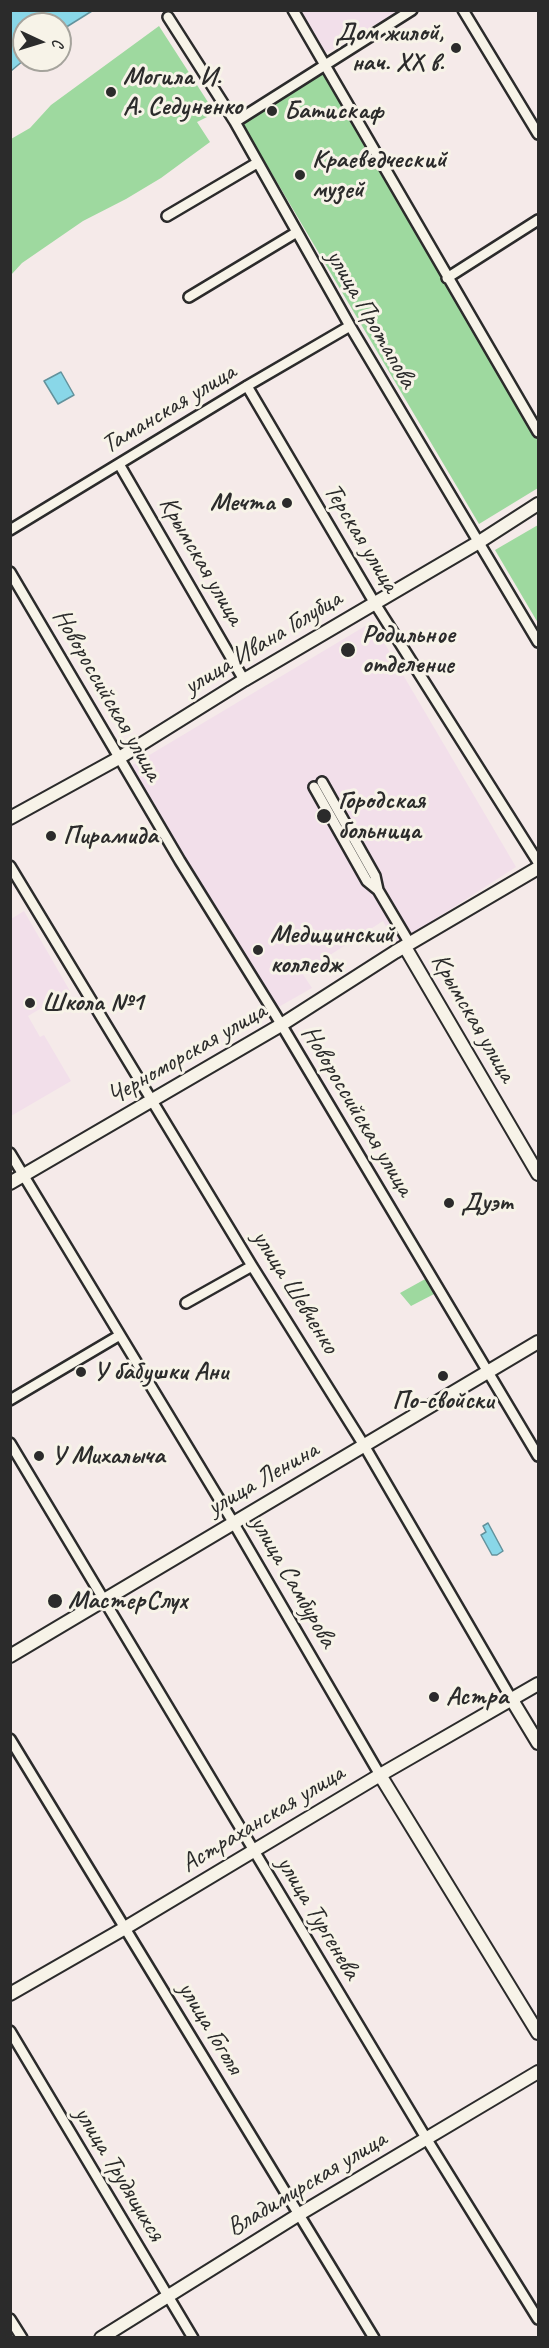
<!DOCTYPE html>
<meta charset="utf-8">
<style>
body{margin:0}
#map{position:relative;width:549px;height:2348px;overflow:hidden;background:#f5eae9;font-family:Caveat,sans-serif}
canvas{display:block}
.frame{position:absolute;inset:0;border:12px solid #2b2b2b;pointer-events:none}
.north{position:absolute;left:12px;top:12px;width:60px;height:60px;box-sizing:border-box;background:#f7f3e8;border:2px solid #a5a39c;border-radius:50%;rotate:94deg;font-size:16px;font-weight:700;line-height:24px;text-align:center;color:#2b2b2b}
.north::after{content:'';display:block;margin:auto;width:21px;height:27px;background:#2b2b2b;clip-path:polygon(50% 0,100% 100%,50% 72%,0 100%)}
</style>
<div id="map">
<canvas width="549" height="2348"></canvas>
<div class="frame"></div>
<div class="north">С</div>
</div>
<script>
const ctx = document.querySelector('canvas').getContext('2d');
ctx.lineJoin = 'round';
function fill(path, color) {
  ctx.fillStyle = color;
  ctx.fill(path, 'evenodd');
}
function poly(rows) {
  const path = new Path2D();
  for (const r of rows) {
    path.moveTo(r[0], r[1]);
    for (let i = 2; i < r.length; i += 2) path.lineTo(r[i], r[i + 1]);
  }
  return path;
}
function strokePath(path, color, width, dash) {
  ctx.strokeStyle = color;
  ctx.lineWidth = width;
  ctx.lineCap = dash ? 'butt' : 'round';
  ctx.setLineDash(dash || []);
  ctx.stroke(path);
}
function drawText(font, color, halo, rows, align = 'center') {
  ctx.font = font + ' Caveat,sans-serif';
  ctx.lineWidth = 6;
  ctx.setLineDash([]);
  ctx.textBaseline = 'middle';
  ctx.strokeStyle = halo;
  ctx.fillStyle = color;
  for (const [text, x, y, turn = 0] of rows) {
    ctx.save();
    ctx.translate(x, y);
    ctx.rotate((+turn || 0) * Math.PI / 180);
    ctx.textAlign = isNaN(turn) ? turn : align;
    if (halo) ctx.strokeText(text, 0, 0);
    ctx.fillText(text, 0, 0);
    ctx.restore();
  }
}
const built = poly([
 [300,11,399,11,324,54],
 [372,622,516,867,395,945,383,921,302,973,312,988,275,1009,131,766],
 [24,911,70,991,28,1016,40,1037,44,1035,71,1081,11,1116,11,919]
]);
const green = poly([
 [159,26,215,113,197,122,210,142,161,178,126,199,83,221,22,263,11,275,11,139,30,128,51,105],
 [325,71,538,438,538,488,479,524,242,123],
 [538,525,538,623,495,550],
 [427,1278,436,1293,411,1306,400,1293]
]);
const water = poly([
 [11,10,92,10,92,11,60,31,60,24,24,24,24,60,11,71,11,10],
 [61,372,74,395,58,404,44,381,61,372],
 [488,1523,503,1551,497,1555,492,1555,481,1535,486,1532,483,1526,488,1523]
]);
const street = poly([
 [293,10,538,432],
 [463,10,538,134],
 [168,17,235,122,350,326,538,642],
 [235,122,412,10],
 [167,216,257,163],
 [447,278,538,220],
 [189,297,297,232],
 [247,386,374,602,538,862],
 [119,464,244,680],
 [10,530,247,386,350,326],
 [10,572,180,861,275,1014,538,1456],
 [322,782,375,876,378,890,410,944],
 [314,787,367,881,378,890],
 [10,866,252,1266,365,1447,512,1700],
 [10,1153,233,1522,380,1775],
 [186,1303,252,1266],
 [10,1400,120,1335],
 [10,1443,426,2138,538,2319],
 [10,1739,374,2338],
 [10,2031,193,2338],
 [10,2319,22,2338]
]);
const secondary = poly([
 [10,818,119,758,244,680,479,542,538,504],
 [405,947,538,1174],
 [10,1183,281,1025,395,952,538,868],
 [10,1656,538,1342],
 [512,1700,538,1743],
 [380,1775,538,2033],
 [10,1994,125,1928,380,1775,538,1684],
 [101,2338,298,2215,538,2072]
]);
const markers = [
 [456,48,6,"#2b2b2b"],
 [111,92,6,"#2b2b2b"],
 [272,111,6,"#2b2b2b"],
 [300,175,6,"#2b2b2b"],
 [287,503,6,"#2b2b2b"],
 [348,650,8,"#2b2b2b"],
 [324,816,8,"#2b2b2b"],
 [51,836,6,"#2b2b2b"],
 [258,950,6,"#2b2b2b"],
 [30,1003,6,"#2b2b2b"],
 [449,1203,6,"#2b2b2b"],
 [81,1372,6,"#2b2b2b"],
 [443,1376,6,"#2b2b2b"],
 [39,1456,6,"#2b2b2b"],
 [55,1601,8,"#2b2b2b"],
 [434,1697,6,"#2b2b2b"]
];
const poiNames = [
 ["Дом жилой,",444,33,"right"],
 ["нач. XX в.",444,63,"right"],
 ["Могила И.",123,77],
 ["А. Седуненко",123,107],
 ["Батискаф",284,111],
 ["Краеведческий",312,160],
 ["музей",312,190],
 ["Мечта",275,503,"right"],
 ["Родильное",362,635],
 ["отделение",362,665],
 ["Городская",338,801],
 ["больница",338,831],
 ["Пирамида",63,836],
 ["Медицинский",270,935],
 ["колледж",270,965],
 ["Школа №1",42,1003],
 ["Дуэт",461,1203],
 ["У бабушки Ани",93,1372],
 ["По-свойски",443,1401,"center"],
 ["У Михалыча",51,1456],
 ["МастерСлух",68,1601],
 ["Астра",446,1697]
];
const streetNames = [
 ["улица Протапова",371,319,60],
 ["Таманская улица",169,409,-31],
 ["Терская улица",361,538,59],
 ["Крымская улица",201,561,60],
 ["улица Ивана Голубца",263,643,-31],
 ["Новороссийская улица",107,695,60],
 ["Крымская улица",473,1018,60],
 ["Черноморская улица",187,1054,-30],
 ["Новороссийская улица",357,1111,59],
 ["улица Шевченко",295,1292,58],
 ["улица Ленина",263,1479,-30],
 ["улица Самбурова",293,1582,60],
 ["Астраханская улица",263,1819,-31],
 ["улица Тургенева",318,1918,59],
 ["улица Гоголя",210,2028,59],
 ["улица Трудящихся",119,2174,59],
 ["Владимирская улица",307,2184,-31]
];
fill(built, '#f2dfea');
fill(green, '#9ed99f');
fill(water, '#89d7e8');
strokePath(water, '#63929c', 1.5);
strokePath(street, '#2b2b2b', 14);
strokePath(secondary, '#2b2b2b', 16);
strokePath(street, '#f7f3e8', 9);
strokePath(secondary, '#f7f3e8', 12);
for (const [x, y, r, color] of markers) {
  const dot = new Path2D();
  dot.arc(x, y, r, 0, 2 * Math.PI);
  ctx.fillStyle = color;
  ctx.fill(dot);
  strokePath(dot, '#f7f3e8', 2);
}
drawText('bold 26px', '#2b2b2b', '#f7f3e8', poiNames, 'left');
drawText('26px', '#2b2b2b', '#f7f3e8', streetNames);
</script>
